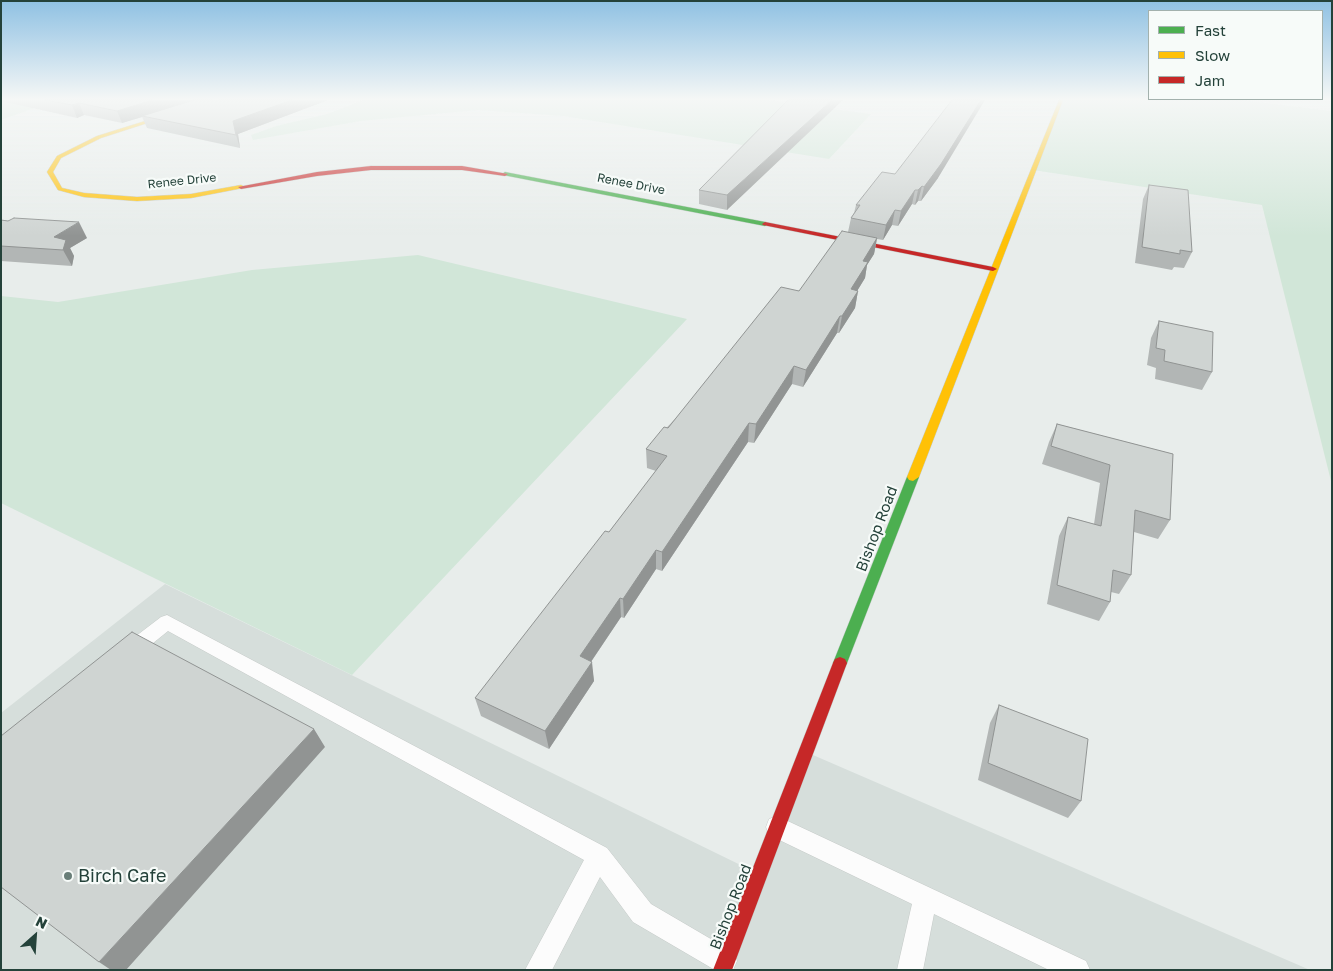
<!DOCTYPE html>
<style>
body{margin:0}
#map{position:relative;width:1333px;height:971px;overflow:hidden;background:#e8edeb;font-family:"Golos Text",sans-serif}
canvas{display:block}
.frame{position:absolute;inset:0;border:2px solid #24423a;pointer-events:none}
.legend{position:absolute;left:1148px;top:10px;width:175px;height:90px;box-sizing:border-box;background:#f7fbf9;border:1px solid #a3b1ad;margin:0;padding:6px 9px;list-style:none;font-size:15px;color:#24423a}
.legend li{display:flex;align-items:center;gap:10px;height:25px}
.legend b{width:25px;border:1px solid #a3b1ad}
.north{position:absolute;left:10px;top:911px;width:50px;height:50px;-webkit-text-stroke:4px #f7fbf9;paint-order:stroke;rotate:26deg;font-size:14px;font-weight:700;line-height:20px;text-align:center;color:#24423a}
.north::after{content:'';display:block;margin:auto;width:18px;height:22px;background:#24423a;clip-path:polygon(50% 0,100% 100%,50% 72%,0 100%)}
</style>
<div id="map">
<canvas width="1333" height="971"></canvas>
<div class="frame"></div>
<ul class="legend">
<li><b style="height:6px;background:#4caf50"></b>Fast</li>
<li><b style="height:6px;background:#ffc107"></b>Slow</li>
<li><b style="height:6px;background:#c62828"></b>Jam</li>
</ul>
<div class="north">N</div>
</div>
<script>
const ctx = document.querySelector('canvas').getContext('2d');
ctx.lineJoin = 'round';
function fill(path, color) {
  ctx.fillStyle = color;
  ctx.fill(path, 'evenodd');
}
function poly(rows) {
  const path = new Path2D();
  for (const r of rows) {
    path.moveTo(r[0], r[1]);
    for (let i = 2; i < r.length; i += 2) path.lineTo(r[i], r[i + 1]);
  }
  return path;
}
function strokePath(path, color, width, dash) {
  ctx.strokeStyle = color;
  ctx.lineWidth = width;
  ctx.lineCap = dash ? 'butt' : 'round';
  ctx.setLineDash(dash || []);
  ctx.stroke(path);
}
function drawText(font, color, halo, rows, align = 'center') {
  ctx.font = font + ' "Golos Text",sans-serif';
  ctx.lineWidth = 4.5;
  ctx.setLineDash([]);
  ctx.textBaseline = 'middle';
  ctx.strokeStyle = halo;
  ctx.fillStyle = color;
  for (const [text, x, y, turn = 0] of rows) {
    ctx.save();
    ctx.translate(x, y);
    ctx.rotate((+turn || 0) * Math.PI / 180);
    ctx.textAlign = isNaN(turn) ? turn : align;
    if (halo) ctx.strokeText(text, 0, 0);
    ctx.fillText(text, 0, 0);
    ctx.restore();
  }
}
const built = poly([
 [165,584,759,874,806,752,1310,970,1,970,1,713]
]);
const green = poly([
 [1,100,46,104,1,120],
 [363,100,768,100,871,114,829,159,563,116,478,110,361,121,253,140,251,135,276,126,327,114],
 [1061,100,1242,100,1332,111,1332,485,1262,205,1033,170],
 [418,255,687,319,352,675,1,503,1,296,58,302,252,270]
]);
const lane = poly([
 [167,615,607,848,651,904,733,952,737,961,733,970,715,970,633,922,600,877,552,970,525,970,584,860,168,631,137,656,130,659,123,656,121,651,123,646,161,617,167,615],
 [777,816,1086,961,1090,970,1049,970,934,914,923,970,897,970,912,904,769,835,766,827,769,819,777,816]
]);
const fast = poly([
 [505,172,765,222,768,224,765,226,503,175,502,174,505,172],
 [913,473,919,477,847,663,845,667,840,669,835,667,833,663,907,477,913,473]
]);
const slow = poly([
 [212,100,219,100,101,138,61,158,53,172,62,188,84,193,137,197,191,194,241,185,243,186,243,188,191,198,137,201,84,197,58,190,47,172,57,156,97,136,212,100],
 [1059,100,1063,100,919,477,913,481,909,480,907,477,1059,100]
]);
const jam = poly([
 [371,166,462,166,508,174,505,176,462,170,371,170,317,176,241,189,238,187,317,172,371,166],
 [765,222,993,267,997,269,993,271,763,225,762,224,765,222],
 [840,657,845,659,847,663,732,970,713,970,833,663,835,659,840,657]
]);
const wall = poly([
 [1,100,328,100,238,134,240,148,147,128,142,117,122,123,84,115,77,118,1,101],
 [788,100,727,210,699,204,699,190],
 [895,174,938,178,921,201,918,201,915,205,912,204,898,226,892,225,883,240,877,239,874,254,867,265,865,278,857,291,858,291,855,308,839,333,837,333,803,387,792,384,754,443,748,442,662,571,656,569,624,618,621,617,591,662,594,681,549,749,481,716,475,698,609,532,656,471,647,468,646,449,799,291,848,232,851,218,854,213,856,205],
 [1149,185,1192,252,1184,268,1174,267,1172,270,1135,263,1143,199],
 [1,220,8,221,87,238,70,248,74,256,72,266,1,261],
 [1159,321,1212,372,1202,390,1155,379,1156,368,1147,365,1151,338],
 [1057,424,1173,454,1170,520,1158,539,1134,532,1131,575,1119,594,1111,592,1110,602,1099,621,1047,604,1059,536,1068,517,1094,524,1100,483,1042,464,1049,442],
 [999,705,1081,801,1068,818,978,780,990,723]
]);
const shadedWall = poly([
 [153,100,198,100,142,116,142,117,122,123,117,111],
 [292,100,328,100,238,134,240,148,236,135,233,121],
 [832,100,843,100,727,210,727,195],
 [981,100,985,100,938,178,921,201,924,187],
 [79,103,84,115,77,118,72,105],
 [922,186,918,201,915,205,918,190],
 [915,190,912,204,898,226,901,211],
 [895,210,892,225,883,240,886,225],
 [79,222,87,238,70,248,74,256,72,266,63,250,54,237],
 [877,238,874,254,867,265,865,278,848,306,851,289,863,261],
 [858,291,855,308,839,333,842,316],
 [840,316,837,333,803,387,806,370],
 [794,366,792,384,754,443,756,424],
 [749,423,748,442,662,571,662,552],
 [656,550,656,569,624,618,623,599],
 [620,598,621,617,582,675,580,656],
 [592,662,594,681,549,749,545,731],
 [314,729,325,747,126,970,111,970,99,962]
]);
const building = poly([
 [46,100,153,100,117,111,79,103,72,105,46,100],
 [194,100,292,100,233,121,236,135,142,116,194,100],
 [788,100,832,100,727,195,699,190,788,100],
 [952,100,981,100,941,164,924,187,922,186,918,190,915,190,901,211,895,210,886,225,851,218,860,205,856,205,882,172,895,174,952,100],
 [1149,185,1188,190,1192,252,1180,250,1180,254,1142,247,1149,185],
 [14,218,79,222,54,237,66,240,63,250,1,246,1,220,8,221,14,218],
 [842,231,877,238,863,261,868,262,851,289,858,291,842,316,840,316,806,370,794,366,756,424,749,423,662,552,656,550,623,599,620,598,580,656,592,662,545,731,475,698,605,531,609,532,667,456,646,449,664,427,668,428,781,287,799,291,842,231],
 [1159,321,1213,332,1212,372,1164,361,1165,350,1156,348,1159,321],
 [1057,424,1173,454,1170,520,1135,510,1131,575,1113,570,1110,602,1057,585,1068,517,1101,526,1110,465,1051,446,1057,424],
 [132,632,314,729,99,962,1,887,1,736,132,632],
 [999,705,1088,739,1081,801,988,763,999,705]
]);
const markers = [
 [68,876,5,"#697e78"]
];
const farStreetnames = [
 ["Renee Drive",182,181,-6],
 ["Renee Drive",631,184,11]
];
const streetNames = [
 ["Bishop Road",877,529,-69],
 ["Bishop Road",731,907,-69]
];
const nearPoinames = [
 ["Birch Cafe",78,876]
];
fill(built, '#d6dedb');
fill(green, '#d1e6d8');
strokePath(lane, '#c5cac8', 1);
strokePath(fast, '#c3cbc8', 1);
strokePath(slow, '#c3cbc8', 1);
strokePath(jam, '#c3cbc8', 1);
fill(lane, '#fcfcfc');
fill(fast, '#4caf50');
fill(slow, '#ffc107');
fill(jam, '#c62828');
fill(wall, '#b2b6b5');
fill(shadedWall, '#919493');
fill(building, '#cfd4d2');
strokePath(building, '#919493', 1);
const sky = ctx.createLinearGradient(0, 0, 0, 236);
sky.addColorStop(0, '#8fc1e3');
sky.addColorStop(0.42, '#f5f7f6');
sky.addColorStop(1, '#f5f7f600');
ctx.fillStyle = sky;
ctx.fillRect(0, 0, 1333, 236);
for (const [x, y, r, color] of markers) {
  const dot = new Path2D();
  dot.arc(x, y, r, 0, 2 * Math.PI);
  ctx.fillStyle = color;
  ctx.fill(dot);
  strokePath(dot, '#f7fbf9', 2);
}
drawText('12px', '#24423a', '#f7fbf9', farStreetnames);
drawText('15px', '#24423a', '#f7fbf9', streetNames);
drawText('18px', '#24423a', '#f7fbf9', nearPoinames, 'left');
</script>
